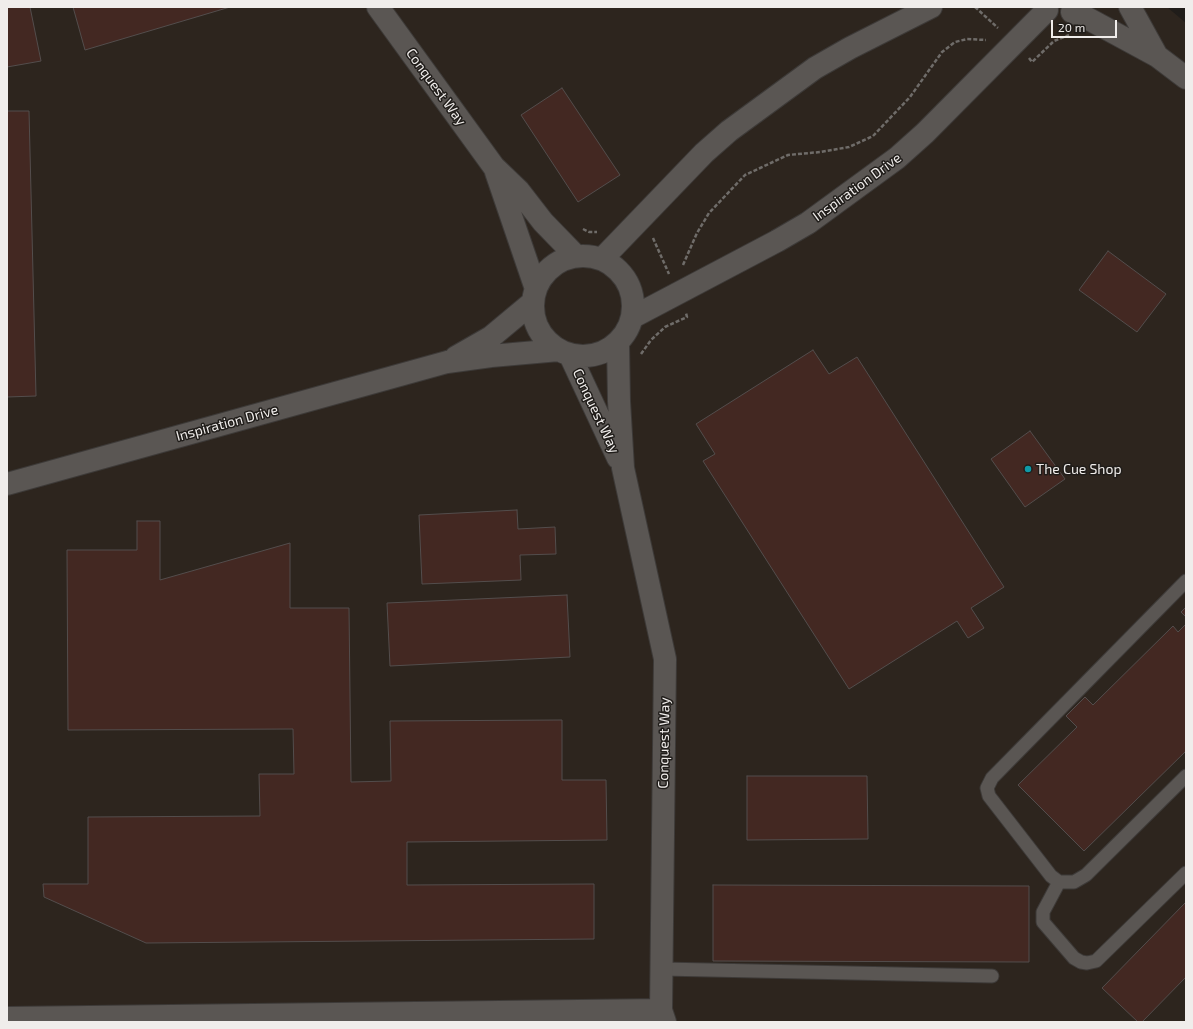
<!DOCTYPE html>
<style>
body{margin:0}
#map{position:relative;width:1193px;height:1029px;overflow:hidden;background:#201d1a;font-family:"Exo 2",sans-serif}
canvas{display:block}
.frame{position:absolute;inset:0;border:8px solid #f0edeb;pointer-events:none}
.scale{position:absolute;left:1051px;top:20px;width:66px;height:18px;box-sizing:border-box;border:2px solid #f0edeb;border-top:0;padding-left:5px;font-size:12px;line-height:14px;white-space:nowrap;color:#f0edeb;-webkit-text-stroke:3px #201d1a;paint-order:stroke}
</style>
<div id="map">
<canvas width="1193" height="1029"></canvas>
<div class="frame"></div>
<div class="scale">20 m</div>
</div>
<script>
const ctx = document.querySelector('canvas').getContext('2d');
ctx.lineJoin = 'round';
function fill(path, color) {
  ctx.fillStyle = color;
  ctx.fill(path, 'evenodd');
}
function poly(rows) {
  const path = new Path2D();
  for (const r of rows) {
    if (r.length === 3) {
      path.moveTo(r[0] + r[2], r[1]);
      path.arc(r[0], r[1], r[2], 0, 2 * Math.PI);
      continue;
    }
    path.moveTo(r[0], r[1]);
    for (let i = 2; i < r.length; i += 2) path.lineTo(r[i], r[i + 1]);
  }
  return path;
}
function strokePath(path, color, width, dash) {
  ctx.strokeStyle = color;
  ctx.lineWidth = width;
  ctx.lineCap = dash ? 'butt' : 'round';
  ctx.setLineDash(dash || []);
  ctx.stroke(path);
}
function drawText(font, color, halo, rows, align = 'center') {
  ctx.font = font + ' "Exo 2",sans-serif';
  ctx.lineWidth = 3;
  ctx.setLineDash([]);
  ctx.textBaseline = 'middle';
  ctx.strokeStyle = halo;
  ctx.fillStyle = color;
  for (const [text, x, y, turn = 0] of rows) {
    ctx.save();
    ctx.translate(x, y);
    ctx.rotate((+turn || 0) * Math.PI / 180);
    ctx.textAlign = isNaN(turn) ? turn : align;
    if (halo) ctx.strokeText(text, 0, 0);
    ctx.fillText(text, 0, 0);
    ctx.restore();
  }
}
const built = poly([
 [7,7,1167,7,1186,23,1186,1022,7,1022]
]);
const building = poly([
 [7,7,30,7,41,61,7,67,7,7],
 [73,7,230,7,85,50,73,7],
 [562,88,620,175,578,202,521,115,562,88],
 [7,111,29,111,36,396,7,397,7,111],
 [1108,251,1166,294,1137,332,1079,290,1108,251],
 [813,350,829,374,857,357,1004,587,971,608,984,628,968,638,957,621,849,689,703,461,715,454,696,424,813,350],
 [1030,431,1065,479,1025,507,991,459,1030,431],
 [517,510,518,529,555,527,556,554,520,555,521,580,422,584,419,515,517,510],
 [137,521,160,521,160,580,290,543,290,608,349,608,351,782,391,781,390,721,562,720,562,780,606,780,607,840,407,842,407,885,594,884,594,939,146,943,44,897,43,884,88,884,88,817,260,816,259,774,294,774,293,729,68,730,67,550,137,550,137,521],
 [567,595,570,657,390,666,387,603,567,595],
 [1186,607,1186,617,1181,612,1186,607],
 [1186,624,1186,751,1084,851,1018,785,1077,727,1066,716,1085,697,1093,705,1173,626,1178,632,1186,624],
 [747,776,867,776,868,839,747,840,747,776],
 [713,885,1029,886,1029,962,713,961,713,885],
 [1186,902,1186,977,1142,1022,1138,1022,1102,988,1186,902]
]);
const path = poly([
 [975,7,998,28],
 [1029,58,1032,62,1054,41,1069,35],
 [583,229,589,232,597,232],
 [653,238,669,274],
 [683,265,697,233,709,213,745,175,788,155,820,152,849,147,873,136,910,97,942,52,955,42,967,39,986,40],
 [641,354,651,340,665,327,687,317,686,313]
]);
const service = poly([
 [1186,581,992,778,987,788,989,796,1051,876,1059,882,1074,882,1086,875,1186,776],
 [1059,882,1043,912,1043,922,1074,958,1081,962,1087,963,1096,961,1186,873],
 [662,969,992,976]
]);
const minor = poly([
 [378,7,494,167,519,191,543,222,576,256],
 [1130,7,1157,56],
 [1072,12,1085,17,1157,56,1186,78],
 [496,172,536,289],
 [583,306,50],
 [602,259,704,153,729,131,815,68,850,48,931,7],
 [633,317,777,241,808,223,897,158,925,133,1047,10],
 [618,343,619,401,623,468,665,659,661,1010,665,1022],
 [570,355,618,458],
 [456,357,491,337,533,302],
 [7,484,447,362,491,356,559,350],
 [7,1018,661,1010]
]);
const markers = [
 [1028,469,4,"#0f9aa8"]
];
const streetNames = [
 ["Conquest Way",436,87,54],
 ["Inspiration Drive",857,187,-36],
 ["Conquest Way",596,411,65],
 ["Inspiration Drive",227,423,-15],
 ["Conquest Way",664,743,-89]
];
const poiNames = [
 ["The Cue Shop",1036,469]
];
fill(built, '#2d251e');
fill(building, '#432822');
strokePath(building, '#534d4c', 1);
strokePath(service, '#3d3a38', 15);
strokePath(minor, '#3d3a38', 24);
strokePath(path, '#6f6c69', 2.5, [4, 2]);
strokePath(service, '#5a5653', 13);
strokePath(minor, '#5a5653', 22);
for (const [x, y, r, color] of markers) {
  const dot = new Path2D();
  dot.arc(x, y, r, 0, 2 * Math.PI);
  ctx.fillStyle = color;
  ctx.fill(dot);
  strokePath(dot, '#201d1a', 1.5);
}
drawText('14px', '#f0edeb', '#201d1a', streetNames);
drawText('14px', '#f0edeb', '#201d1a', poiNames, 'left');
</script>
